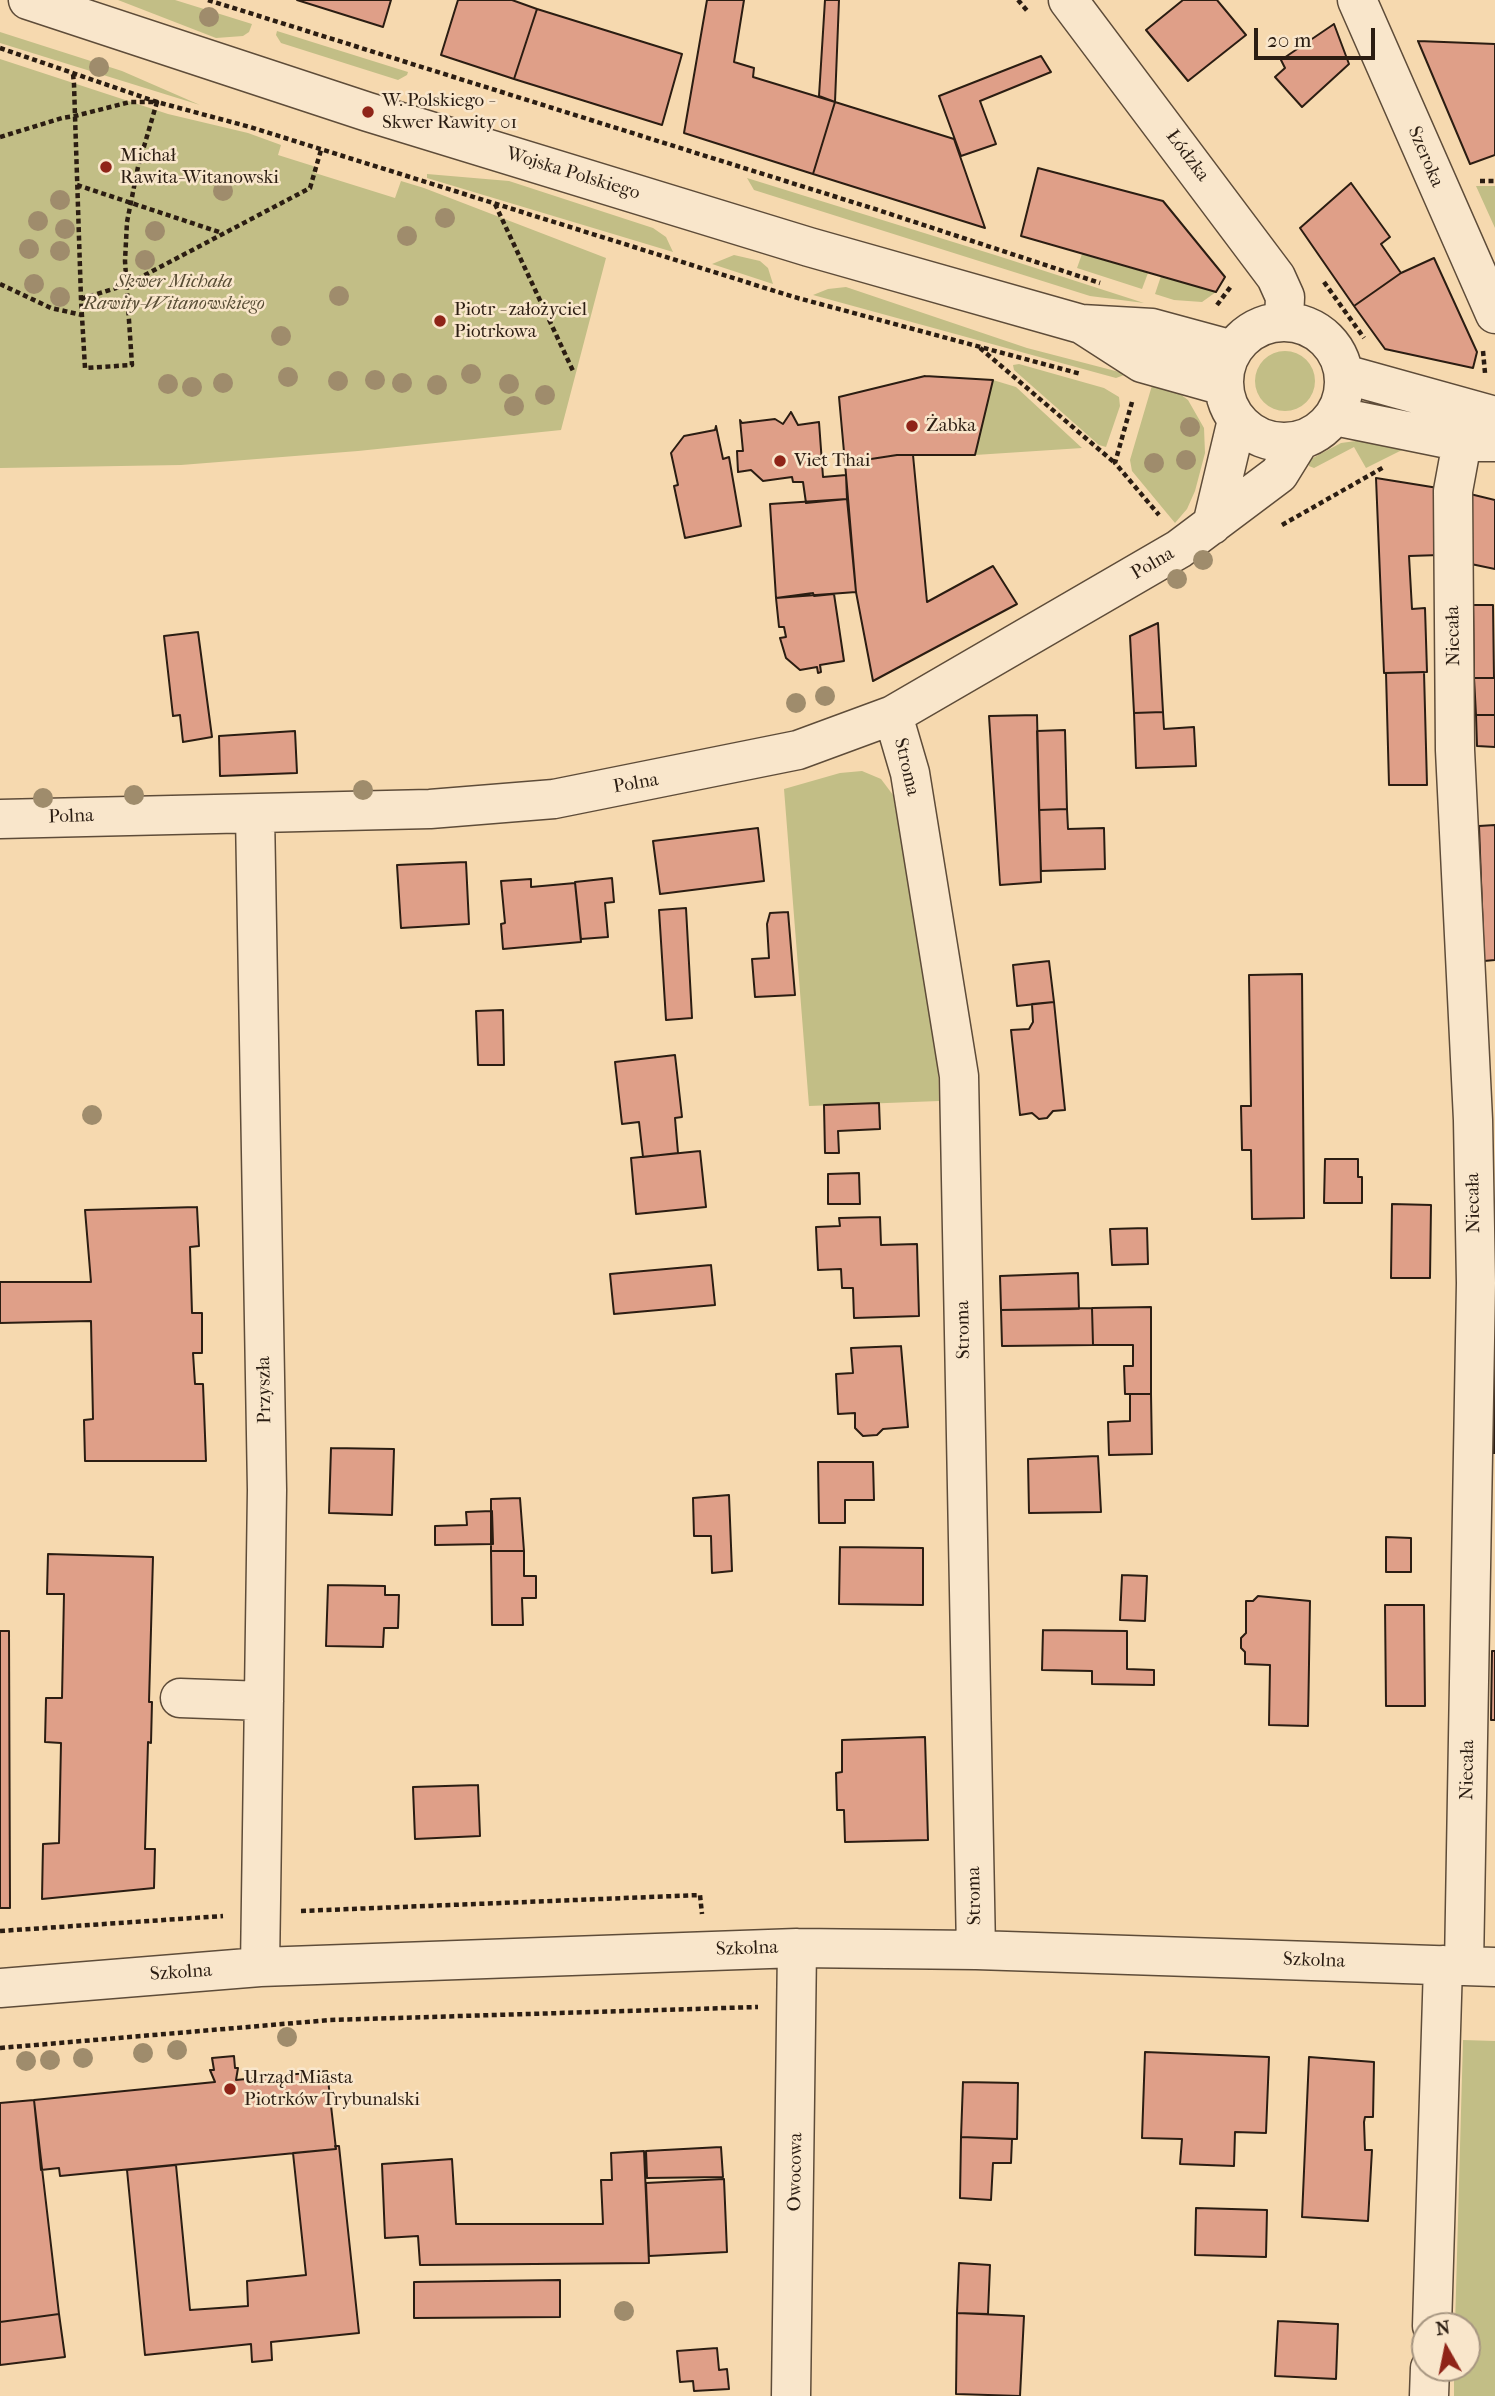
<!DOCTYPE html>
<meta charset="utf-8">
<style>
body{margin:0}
#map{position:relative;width:1495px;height:2396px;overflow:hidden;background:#f6d9af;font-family:"IM FELL French Canon",serif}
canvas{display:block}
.north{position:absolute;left:1411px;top:2312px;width:70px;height:70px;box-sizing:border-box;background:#f9e6cb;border:2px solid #a79681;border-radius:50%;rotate:351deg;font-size:19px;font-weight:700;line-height:28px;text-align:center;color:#2b1d12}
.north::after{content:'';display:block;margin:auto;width:24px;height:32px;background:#8f2418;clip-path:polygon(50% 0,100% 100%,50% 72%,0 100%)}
.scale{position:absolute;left:1254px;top:28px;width:121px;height:32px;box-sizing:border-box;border:4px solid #2b1d12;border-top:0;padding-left:9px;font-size:21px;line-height:24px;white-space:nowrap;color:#2b1d12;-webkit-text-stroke:5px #f9e6cb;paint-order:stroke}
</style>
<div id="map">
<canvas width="1495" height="2396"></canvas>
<div class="north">N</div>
<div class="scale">20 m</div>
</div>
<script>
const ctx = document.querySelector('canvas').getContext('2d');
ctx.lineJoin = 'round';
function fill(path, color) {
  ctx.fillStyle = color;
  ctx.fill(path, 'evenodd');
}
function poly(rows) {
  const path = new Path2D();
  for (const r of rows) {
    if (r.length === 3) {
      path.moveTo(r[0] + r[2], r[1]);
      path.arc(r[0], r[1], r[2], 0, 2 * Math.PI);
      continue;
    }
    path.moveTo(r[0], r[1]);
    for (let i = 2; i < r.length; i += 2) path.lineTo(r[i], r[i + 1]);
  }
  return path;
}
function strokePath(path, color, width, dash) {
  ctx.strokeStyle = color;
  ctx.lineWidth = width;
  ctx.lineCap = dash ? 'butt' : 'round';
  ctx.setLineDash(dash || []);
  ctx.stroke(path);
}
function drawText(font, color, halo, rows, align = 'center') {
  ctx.font = font + ' "IM FELL French Canon",serif';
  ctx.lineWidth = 5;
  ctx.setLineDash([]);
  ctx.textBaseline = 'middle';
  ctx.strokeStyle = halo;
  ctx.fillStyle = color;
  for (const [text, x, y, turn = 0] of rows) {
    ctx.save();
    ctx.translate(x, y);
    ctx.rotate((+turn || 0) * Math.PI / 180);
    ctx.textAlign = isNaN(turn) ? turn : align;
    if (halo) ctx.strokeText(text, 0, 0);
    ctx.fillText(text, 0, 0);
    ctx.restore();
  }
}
const green = poly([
 [118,0,175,0,252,24,249,32,243,36,216,38],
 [277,31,408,72,407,75,398,80,281,43,276,35],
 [0,32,122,71,200,105,0,43],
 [0,59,168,114,248,133,281,145,278,155,313,166,315,173,395,198,401,181,424,188,606,258,561,430,358,451,181,465,0,468],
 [427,174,509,181,653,228,666,237,673,252,427,178],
 [747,178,995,255,1144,303,1090,296,754,190],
 [1476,186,1495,186,1495,228],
 [1082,254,1148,273,1142,289,1077,268],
 [734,255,760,261,768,268,773,284,712,264],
 [1161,276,1216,292,1202,302,1174,300,1155,294],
 [846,287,1027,348,1127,374,1116,378,813,295,828,289],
 [1285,381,30],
 [1019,364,1104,388,1119,397,1120,406,1106,447,1099,445,1014,370,1013,365],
 [993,380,1016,387,1082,448,975,455],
 [1153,382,1176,391,1188,400,1204,428,1205,453,1195,491,1187,509,1175,523,1132,471,1130,460],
 [1363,440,1406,448,1366,468,1354,447,1314,468,1309,466,1309,460,1341,443],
 [862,771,881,779,893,795,938,1055,939,1101,809,1106,784,789,840,773],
 [1463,2040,1495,2041,1495,2396,1454,2396,1454,2368,1467,2368,1467,2326,1455,2326]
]);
const building = poly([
 [297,0,391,0,383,27,297,0],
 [458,0,512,0,537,9,514,79,441,55,458,0],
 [707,0,744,0,734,62,754,68,753,77,835,102,813,174,684,133,707,0],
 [825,0,839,0,835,102,819,96,825,0],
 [1183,0,1217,0,1246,35,1188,81,1146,30,1183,0],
 [537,9,682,54,662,125,514,79,537,9],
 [1334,24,1349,64,1302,107,1275,77,1285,68,1281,60,1334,24],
 [1418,41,1495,44,1495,155,1470,164,1418,41],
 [1041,56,1051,72,980,101,996,144,961,156,939,96,1041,56],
 [835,102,954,139,985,228,813,174,835,102],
 [1038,168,1163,201,1225,277,1216,292,1021,236,1038,168],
 [1351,183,1390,237,1381,244,1401,273,1354,306,1300,228,1351,183],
 [1434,258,1477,352,1473,368,1385,349,1354,306,1401,273,1434,258],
 [925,376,993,380,975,455,897,455,845,463,839,397,925,376],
 [791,412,798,425,819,422,823,477,846,475,847,499,806,503,803,482,793,482,792,477,763,481,751,470,738,472,737,451,743,451,740,420,742,423,775,419,783,424,791,412],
 [716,426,723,459,729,457,741,526,685,538,674,486,678,485,671,453,684,436,715,430,716,426],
 [897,455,913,455,927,602,993,566,1017,604,873,681,856,592,845,463,897,455],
 [1376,478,1438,488,1440,555,1409,556,1412,609,1425,608,1427,672,1384,673,1376,478],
 [1470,494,1495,500,1495,569,1471,564,1470,494],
 [847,499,856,592,776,598,770,504,847,499],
 [813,593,814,596,834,594,844,661,820,665,821,672,818,673,817,667,800,670,786,658,780,638,786,637,784,627,779,627,776,598,813,593],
 [1473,605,1493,605,1494,678,1474,678,1473,605],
 [1158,623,1163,712,1134,713,1130,636,1158,623],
 [198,632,212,737,183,742,180,715,173,716,164,636,198,632],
 [1424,672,1427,785,1389,785,1386,673,1424,672],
 [1474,678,1495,678,1495,715,1476,715,1474,678],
 [1163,712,1164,729,1194,727,1196,766,1136,768,1134,713,1163,712],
 [1037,715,1041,882,1000,885,989,716,1037,715],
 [1476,715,1495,715,1495,747,1477,746,1476,715],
 [1065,730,1067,809,1039,810,1037,731,1065,730],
 [295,731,297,773,220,776,219,736,295,731],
 [1067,809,1068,829,1104,828,1105,869,1041,871,1039,810,1067,809],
 [1495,825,1495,960,1484,961,1479,826,1495,825],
 [758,828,764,881,660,894,653,841,758,828],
 [466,862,469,924,401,928,397,865,466,862],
 [612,878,614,902,605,903,608,937,581,939,575,882,612,878],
 [531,879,531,887,575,883,581,942,503,949,501,924,505,923,501,881,531,879],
 [686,908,692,1018,666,1020,659,910,686,908],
 [788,912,795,995,755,997,752,959,769,958,767,924,770,913,788,912],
 [1049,961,1054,1002,1017,1006,1013,965,1049,961],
 [1302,974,1304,1218,1252,1219,1251,1150,1242,1150,1241,1106,1251,1106,1249,975,1302,974],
 [1054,1002,1065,1110,1053,1111,1047,1118,1039,1119,1032,1113,1020,1115,1011,1030,1029,1029,1033,1022,1032,1004,1054,1002],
 [503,1010,504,1065,478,1065,476,1011,503,1010],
 [675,1055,682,1117,675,1118,678,1153,643,1157,639,1122,622,1124,615,1062,675,1055],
 [879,1103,880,1129,838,1131,839,1153,825,1153,824,1105,879,1103],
 [700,1151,706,1207,636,1214,631,1158,700,1151],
 [1325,1159,1358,1159,1358,1177,1362,1177,1362,1203,1324,1203,1325,1159],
 [859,1173,860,1204,828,1204,828,1174,859,1173],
 [1392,1204,1431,1205,1430,1278,1391,1278,1392,1204],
 [197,1207,199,1246,190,1247,192,1313,202,1313,202,1353,193,1353,195,1384,203,1384,206,1461,85,1461,84,1420,93,1419,91,1321,0,1323,0,1282,91,1282,85,1210,197,1207],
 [880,1217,881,1245,917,1244,919,1316,854,1318,853,1288,842,1288,841,1269,818,1270,816,1227,840,1226,839,1218,880,1217],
 [1147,1228,1148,1264,1112,1265,1110,1229,1147,1228],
 [711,1265,715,1305,614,1314,610,1274,711,1265],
 [1078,1273,1079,1309,1001,1310,1000,1276,1078,1273],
 [1151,1307,1151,1394,1125,1394,1124,1366,1133,1366,1133,1345,1093,1345,1092,1308,1151,1307],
 [1092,1308,1093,1345,1002,1346,1001,1310,1092,1308],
 [1494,1317,1495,1453,1493,1453,1494,1317],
 [901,1346,908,1427,883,1429,877,1435,863,1436,855,1428,855,1413,838,1414,836,1374,853,1373,851,1348,901,1346],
 [1130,1394,1151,1394,1152,1454,1109,1455,1108,1422,1130,1421,1130,1394],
 [331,1448,394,1449,392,1515,329,1513,331,1448],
 [1098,1456,1101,1512,1029,1513,1028,1459,1098,1456],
 [818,1462,873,1462,874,1500,845,1500,845,1523,819,1523,818,1462],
 [729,1495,732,1571,712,1573,711,1536,694,1536,693,1498,729,1495],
 [520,1498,524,1551,491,1551,491,1499,520,1498],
 [492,1511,493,1544,435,1545,435,1526,467,1525,466,1512,492,1511],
 [1386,1537,1411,1538,1411,1572,1386,1572,1386,1537],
 [840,1547,923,1548,923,1605,839,1604,840,1547],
 [491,1551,524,1551,524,1576,536,1576,536,1598,522,1598,523,1625,492,1625,491,1551],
 [48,1554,153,1557,149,1702,152,1702,151,1743,148,1742,145,1849,155,1849,154,1888,42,1899,43,1844,59,1843,61,1743,45,1742,46,1698,62,1698,64,1594,47,1594,48,1554],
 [1122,1575,1147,1576,1145,1621,1120,1620,1122,1575],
 [328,1585,385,1586,385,1595,399,1595,398,1628,384,1628,383,1647,326,1646,328,1585],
 [1258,1596,1310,1601,1308,1726,1269,1725,1270,1665,1245,1664,1245,1652,1241,1648,1241,1638,1246,1633,1246,1601,1253,1601,1258,1596],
 [1385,1605,1424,1605,1425,1706,1386,1706,1385,1605],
 [1043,1630,1127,1631,1127,1669,1154,1670,1154,1685,1092,1684,1092,1671,1042,1670,1043,1630],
 [0,1631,9,1631,10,1908,0,1908,0,1631],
 [1492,1651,1495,1651,1495,1720,1491,1720,1492,1651],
 [925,1737,928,1840,845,1842,844,1810,837,1810,836,1773,842,1772,842,1740,925,1737],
 [478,1785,480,1836,415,1839,413,1787,478,1785],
 [1145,2052,1269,2057,1266,2133,1235,2132,1234,2166,1180,2164,1182,2139,1142,2138,1145,2052],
 [234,2056,235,2068,238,2068,236,2080,327,2071,336,2149,60,2176,59,2168,41,2170,34,2100,215,2082,210,2070,214,2070,212,2058,234,2056],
 [1309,2057,1374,2062,1373,2117,1365,2117,1364,2122,1365,2150,1372,2150,1368,2221,1302,2217,1309,2057],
 [963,2082,1018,2083,1017,2139,961,2137,963,2082],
 [34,2100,59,2314,0,2322,0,2103,34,2100],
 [961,2137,1012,2139,1011,2163,993,2163,991,2200,960,2198,961,2137],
 [335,2146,339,2146,359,2333,271,2342,272,2360,252,2362,251,2344,145,2355,127,2170,176,2165,190,2310,248,2306,247,2281,306,2275,293,2153,336,2149,335,2146],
 [721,2147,723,2177,647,2178,646,2151,721,2147],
 [644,2151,649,2263,420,2265,418,2236,385,2238,382,2164,452,2159,456,2224,603,2224,601,2180,612,2180,611,2153,644,2151],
 [724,2179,727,2252,649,2256,646,2183,724,2179],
 [1196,2208,1267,2210,1266,2257,1195,2255,1196,2208],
 [959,2263,990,2265,988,2314,957,2313,959,2263],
 [560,2280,560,2317,414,2318,414,2282,560,2280],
 [957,2313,1024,2316,1020,2396,956,2394,957,2313],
 [59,2314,65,2357,0,2365,0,2322,59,2314],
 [1278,2321,1338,2324,1336,2379,1275,2376,1278,2321],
 [717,2348,719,2370,727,2369,729,2389,694,2391,693,2381,680,2382,677,2351,717,2348]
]);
const path = poly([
 [208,0,878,210,1100,283],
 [1018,0,1029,13],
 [0,48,157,102,250,127,794,297,1081,374],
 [0,137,62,118,75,116,130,102,157,102,138,167,127,222,125,261,132,365,85,368,81,299,77,176,75,116,74,84,73,74],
 [1480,181,1495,181],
 [77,185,222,233],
 [495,204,574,373],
 [1324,282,1364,338],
 [0,284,51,308,82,315],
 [81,299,126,285,310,188,321,150],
 [1217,305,1232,285],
 [980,348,1115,463],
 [1483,351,1485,373],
 [1132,402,1115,463,1159,515],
 [1282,525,1384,467],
 [301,1911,700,1895,702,1914],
 [0,1931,223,1916],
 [0,2048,330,2020,758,2007]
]);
const minor = poly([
 [28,0,368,112,809,247,1081,324,1152,328,1233,350],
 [1068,0,1276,277,1285,297,1284,321],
 [1357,0,1495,314],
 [1284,382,60],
 [1083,325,1142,363,1224,386],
 [1344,374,1495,416],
 [1334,416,1462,442,1495,442],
 [1462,442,1453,491,1455,750,1473,1120,1476,1283,1464,1966],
 [1212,525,1237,420],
 [893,715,910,773,959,1076,976,1950],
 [255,814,267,1490,260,1967],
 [0,819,430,809,554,799,798,750,893,715,1179,549,1279,474,1300,440],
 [180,1698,264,1701],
 [0,1988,260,1967,797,1948,976,1950,1495,1967],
 [1432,2326,1443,1965],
 [791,2396,797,1948],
 [1429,2396,1430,2368]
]);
const trees = [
 [209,17],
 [99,67],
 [223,191],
 [60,200],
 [445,218],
 [38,221],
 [65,229],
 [155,231],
 [407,236],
 [29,249],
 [60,251],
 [145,260],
 [34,284],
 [339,296],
 [60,297],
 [281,336],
 [471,374],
 [288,377],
 [375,380],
 [338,381],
 [223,383],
 [402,383],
 [168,384],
 [509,384],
 [437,385],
 [192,387],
 [545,395],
 [514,406],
 [1190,427],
 [1186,460],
 [1154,463],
 [1203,560],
 [1177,579],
 [825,696],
 [796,703],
 [363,790],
 [134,795],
 [43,798],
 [92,1115],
 [287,2037],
 [177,2050],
 [143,2053],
 [83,2058],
 [50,2060],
 [26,2061],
 [624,2311]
];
const markers = [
 [368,112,7,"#8f2418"],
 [106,167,7,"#8f2418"],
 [440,321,7,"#8f2418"],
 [912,426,7,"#8f2418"],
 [780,461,7,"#8f2418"],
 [230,2089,7,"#8f2418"]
];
const poiNames = [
 ["W. Polskiego -",382,101],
 ["Skwer Rawity 01",382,123],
 ["Michał",120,156],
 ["Rawita-Witanowski",120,178],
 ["Piotr - założyciel",454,310],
 ["Piotrkowa",454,332],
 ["Żabka",926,426],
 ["Viet Thai",794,461],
 ["Urząd Miasta",244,2078],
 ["Piotrków Trybunalski",244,2100]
];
const streetNames = [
 ["Łódzka",1187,156,53],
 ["Szeroka",1425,157,67],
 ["Wojska Polskiego",573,174,17],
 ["Polna",1153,564,-30],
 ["Niecała",1454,636,-91],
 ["Stroma",906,767,77],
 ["Polna",636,784,-10],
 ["Polna",71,817,-2],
 ["Niecała",1474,1203,-91],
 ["Stroma",964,1330,-91],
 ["Przyszła",265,1390,-91],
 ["Niecała",1468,1770,-89],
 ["Stroma",975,1896,-91],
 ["Szkolna",747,1949,-2],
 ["Szkolna",1314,1961,2],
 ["Szkolna",181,1973,-4],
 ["Owocowa",796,2172,-89]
];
const parkNames = [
 ["Skwer Michała",174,282],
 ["Rawity-Witanowskiego",174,304]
];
fill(green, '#c2be86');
fill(building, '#df9f88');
strokePath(building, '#2b1d12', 2);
strokePath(minor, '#5e4c39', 41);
strokePath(path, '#2b1d12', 4.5, [5, 3.5]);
strokePath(minor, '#f9e6cb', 38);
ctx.fillStyle = '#9f8c6c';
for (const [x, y] of trees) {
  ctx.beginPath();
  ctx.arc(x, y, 10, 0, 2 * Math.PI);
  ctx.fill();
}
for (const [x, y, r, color] of markers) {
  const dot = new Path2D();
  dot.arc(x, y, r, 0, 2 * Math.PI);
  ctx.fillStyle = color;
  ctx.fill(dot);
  strokePath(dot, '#f9e6cb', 2.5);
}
drawText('19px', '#2b1d12', '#f9e6cb', poiNames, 'left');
drawText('19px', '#2b1d12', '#f9e6cb', streetNames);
drawText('italic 19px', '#584d35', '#f9e6cb', parkNames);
</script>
